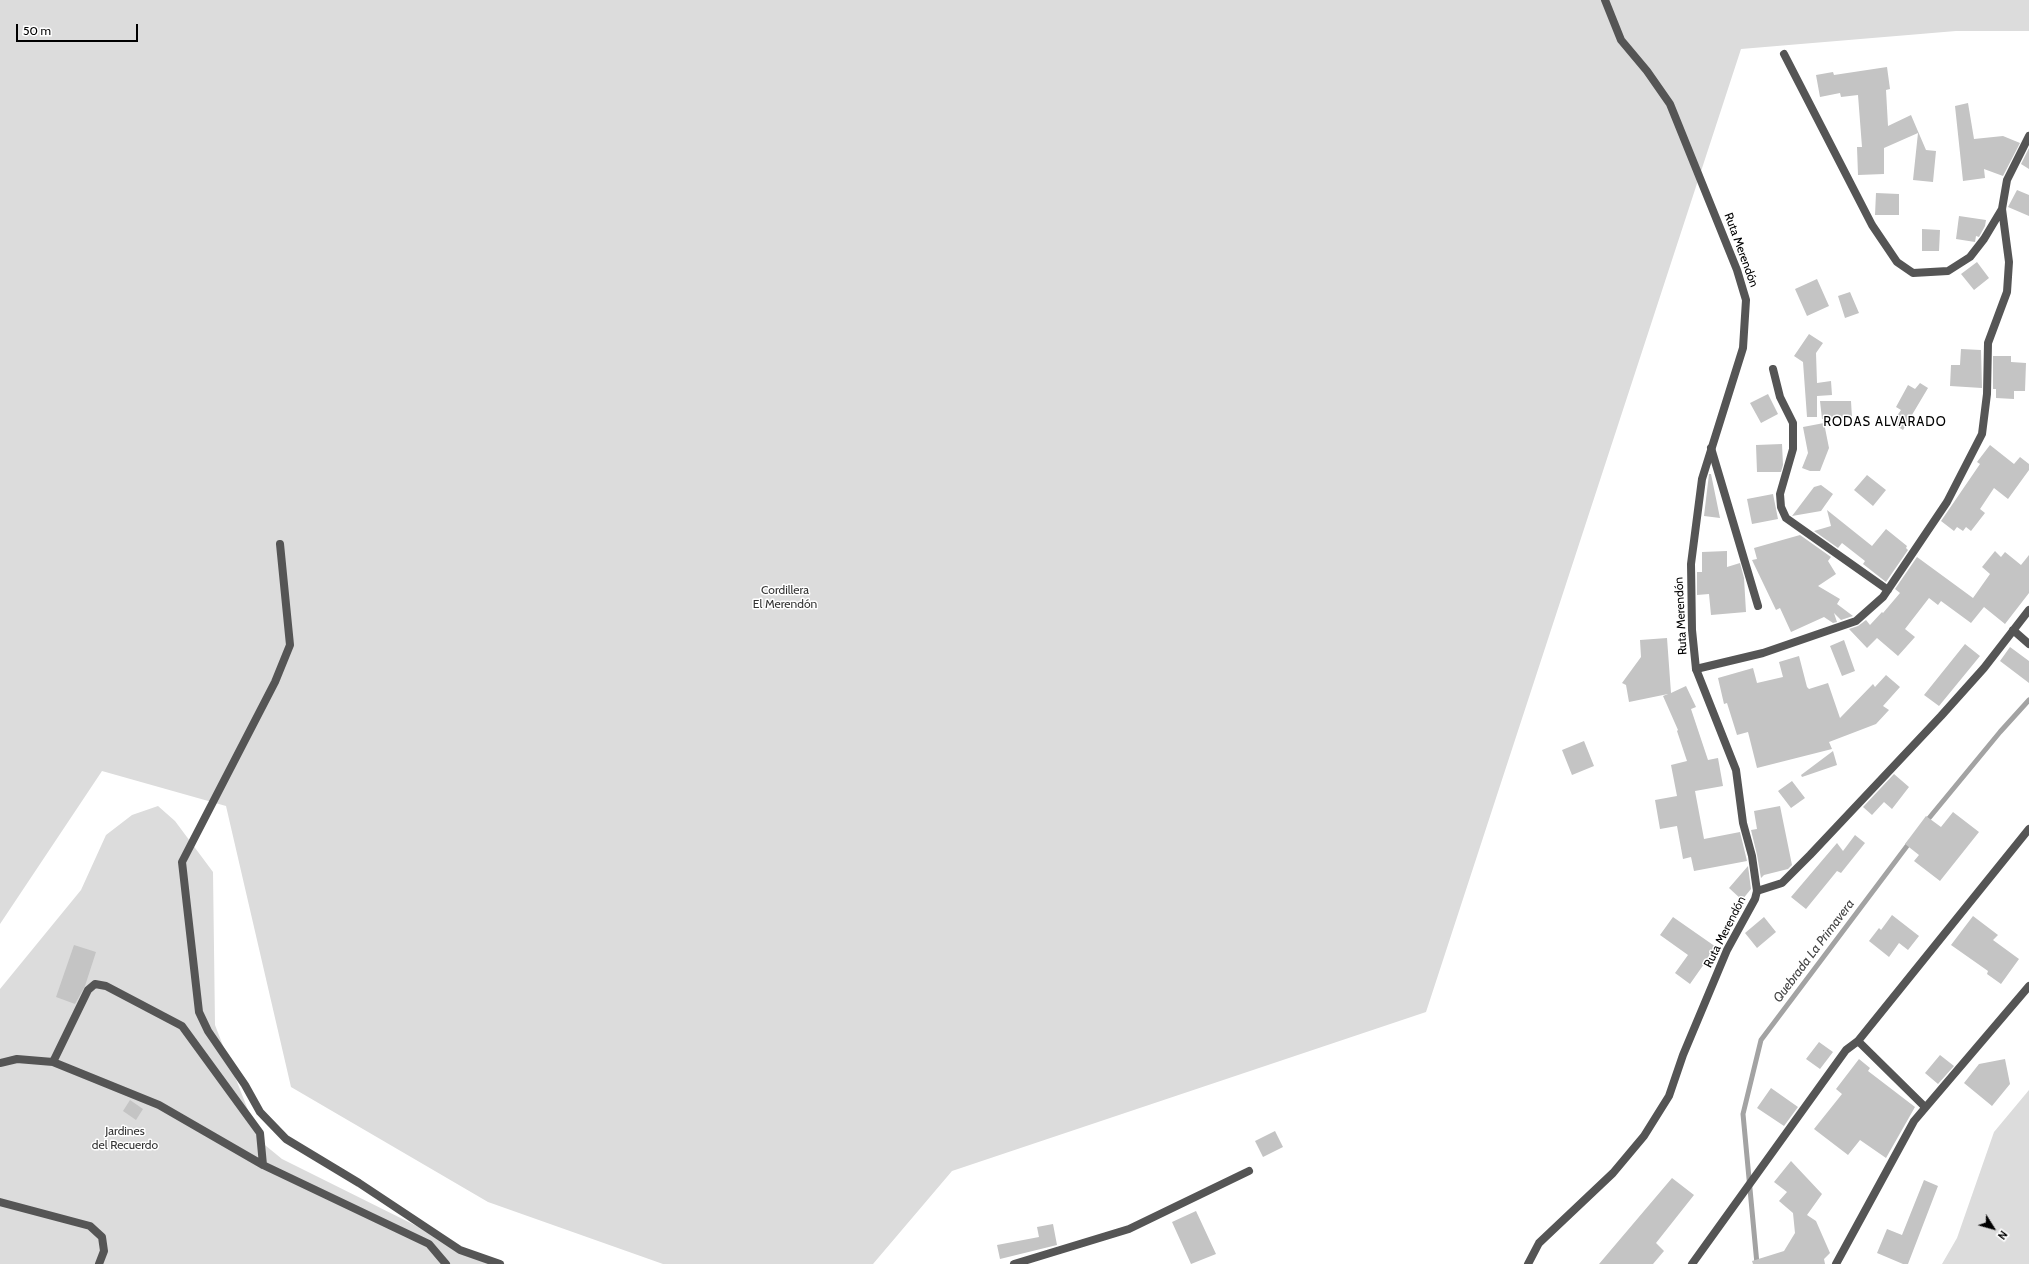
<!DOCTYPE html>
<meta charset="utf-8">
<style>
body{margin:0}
#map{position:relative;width:2029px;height:1264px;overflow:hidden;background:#fff;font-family:Cabin,sans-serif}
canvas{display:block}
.north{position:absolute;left:1973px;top:1208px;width:40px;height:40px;-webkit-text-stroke:3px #fff;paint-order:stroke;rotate:127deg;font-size:11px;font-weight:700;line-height:16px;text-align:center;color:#000}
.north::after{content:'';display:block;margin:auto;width:14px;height:18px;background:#000;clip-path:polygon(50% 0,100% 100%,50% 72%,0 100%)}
.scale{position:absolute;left:16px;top:24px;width:122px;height:18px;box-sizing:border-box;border:2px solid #000;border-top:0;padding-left:5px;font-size:12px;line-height:14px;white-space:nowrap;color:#000;-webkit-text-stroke:3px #fff;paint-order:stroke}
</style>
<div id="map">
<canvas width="2029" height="1264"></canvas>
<div class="north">N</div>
<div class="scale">50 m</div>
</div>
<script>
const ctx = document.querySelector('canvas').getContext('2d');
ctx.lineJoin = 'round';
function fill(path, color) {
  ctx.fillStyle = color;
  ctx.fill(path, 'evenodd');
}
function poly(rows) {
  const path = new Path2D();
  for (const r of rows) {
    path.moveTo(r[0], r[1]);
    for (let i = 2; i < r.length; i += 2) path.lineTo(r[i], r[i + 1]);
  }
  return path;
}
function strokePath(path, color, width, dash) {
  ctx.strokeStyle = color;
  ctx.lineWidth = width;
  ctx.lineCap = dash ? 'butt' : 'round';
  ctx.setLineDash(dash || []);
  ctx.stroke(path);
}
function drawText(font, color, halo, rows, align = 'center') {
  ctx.font = font + ' Cabin,sans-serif';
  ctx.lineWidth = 3;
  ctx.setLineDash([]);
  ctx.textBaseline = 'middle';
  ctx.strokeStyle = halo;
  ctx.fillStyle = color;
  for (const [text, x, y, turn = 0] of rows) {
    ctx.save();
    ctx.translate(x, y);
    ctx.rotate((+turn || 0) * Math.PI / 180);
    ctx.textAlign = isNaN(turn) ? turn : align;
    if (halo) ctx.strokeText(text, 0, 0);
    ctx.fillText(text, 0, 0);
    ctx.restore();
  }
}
const green = poly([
 [0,0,2029,0,2029,31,1956,31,1741,49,1426,1012,952,1171,873,1264,663,1264,488,1202,291,1087,226,806,102,771,0,924],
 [158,806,175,821,213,872,215,1025,260,1141,282,1159,493,1264,0,1264,0,989,81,890,106,835,132,815],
 [2029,1090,2029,1264,1942,1264,1957,1238,1994,1132]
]);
const stream = poly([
 [1925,823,2000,732,2029,700],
 [1757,1264,1743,1114,1761,1040,1910,842]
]);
const building = poly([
 [1887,67,1890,89,1886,90,1888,126,1911,115,1926,150,1936,151,1933,182,1913,180,1918,133,1884,148,1884,174,1858,175,1857,147,1862,147,1858,95,1841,97,1840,93,1820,97,1816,75,1833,72,1834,75],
 [1968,103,1974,139,2003,136,2020,143,2003,176,1984,169,1985,178,1963,181,1955,106],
 [2029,148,2029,169,2021,164],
 [2017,190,2029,195,2029,216,2008,207],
 [1876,193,1899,194,1899,215,1875,215],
 [1959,216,1986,220,1985,226,1979,237,1976,236,1975,242,1956,239],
 [1922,229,1940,230,1939,251,1922,251],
 [1977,262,1989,278,1974,290,1961,274],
 [1817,279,1829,306,1807,316,1795,289],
 [1850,292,1859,313,1845,318,1838,296],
 [1809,334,1823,343,1816,353,1817,383,1831,381,1832,395,1817,396,1817,417,1807,417,1803,362,1794,356],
 [1961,349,1981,350,1982,388,1950,386,1951,365,1960,365],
 [1993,356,2011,356,2011,362,2026,363,2025,391,2014,391,2014,399,1996,398,1996,389,1993,389],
 [1920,383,1928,388,1903,430,1892,423,1901,410,1896,407,1908,385,1915,389],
 [1768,394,1778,414,1761,423,1750,403],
 [1820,401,1851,401,1852,418,1822,419],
 [1824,423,1829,448,1820,471,1810,471,1802,468,1808,453,1803,427],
 [1782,444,1783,465,1781,472,1757,472,1756,445],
 [1990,445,2014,464,2020,457,2029,464,2029,470,2008,499,1994,488,1980,509,1985,513,1971,531,1966,527,1963,531,1957,527,1954,531,1941,521,1980,464,1977,462],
 [1709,474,1711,474,1720,518,1704,516],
 [1867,475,1886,490,1873,506,1854,490],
 [1821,485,1833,494,1821,511,1792,516,1814,487],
 [1773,494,1778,519,1752,524,1747,499],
 [1827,510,1872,546,1886,529,1907,546,1906,548,1908,550,1886,582,1863,564,1865,561,1842,543,1838,548,1814,531,1831,526],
 [1800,535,1831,557,1828,561,1836,574,1818,586,1840,599,1837,604,1853,616,1841,620,1834,613,1837,622,1833,623,1824,617,1791,632,1780,608,1776,610,1752,560,1757,559,1754,548],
 [1727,551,1727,567,1740,563,1744,578,1746,612,1711,615,1709,594,1697,595,1697,572,1702,572,1702,552],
 [1995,551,2001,557,2005,552,2021,565,2029,555,2029,593,2005,624,1984,607,1971,623,1941,601,1938,605,1929,598,1905,629,1915,637,1898,656,1877,638,1867,648,1849,629,1858,626,1866,620,1870,625,1882,612,1883,613,1900,593,1895,589,1917,557,1973,598,1990,574,1982,567],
 [1667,638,1671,693,1686,686,1696,707,1691,709,1708,760,1718,758,1723,786,1695,791,1704,839,1740,832,1747,861,1694,871,1691,857,1683,859,1677,826,1660,829,1655,800,1677,796,1671,765,1687,761,1677,731,1678,730,1663,696,1668,694,1629,702,1626,685,1622,683,1641,657,1640,640],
 [1844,640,1855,671,1842,676,1830,646],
 [1965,644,1980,656,1939,706,1924,695],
 [2010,647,2029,661,2029,683,2000,661],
 [1799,656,1807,687,1809,689,1828,683,1840,718,1873,684,1875,687,1886,675,1900,687,1883,706,1889,710,1876,724,1829,742,1832,749,1757,768,1748,732,1737,735,1727,703,1724,704,1718,678,1753,668,1757,683,1783,677,1779,662],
 [1584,741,1594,766,1572,775,1562,750],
 [1833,751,1837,765,1802,777,1801,775],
 [1894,774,1909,787,1892,809,1884,802,1872,815,1863,807],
 [1792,781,1805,798,1791,808,1778,791],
 [1780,806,1792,865,1788,869,1764,875,1761,878,1757,855,1751,830,1757,829,1754,811],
 [1953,812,1979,832,1940,881,1914,861,1919,855,1905,844,1926,816,1941,827],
 [1855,835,1865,843,1841,873,1837,871,1806,909,1791,897,1837,843,1843,851],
 [1748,866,1751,889,1742,900,1729,888],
 [1892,915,1919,936,1908,950,1899,943,1889,957,1869,941,1879,928,1881,930],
 [1973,916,1998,935,1993,940,2019,959,2001,984,1987,974,1988,971,1951,945],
 [1673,917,1716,947,1690,984,1675,973,1688,955,1660,935],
 [1764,917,1776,932,1757,948,1745,933],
 [74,945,96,952,85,986,75,1004,56,997],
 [1819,1042,1833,1052,1820,1069,1806,1059],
 [1940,1055,1954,1066,1938,1084,1925,1073],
 [1859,1059,1870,1068,1868,1071,1915,1107,1886,1158,1860,1140,1848,1155,1814,1129,1842,1094,1836,1089],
 [2005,1059,2010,1084,1992,1106,1964,1083,1979,1064],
 [1771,1088,1798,1107,1784,1126,1757,1108],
 [130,1100,143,1109,136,1120,123,1111],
 [1275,1131,1283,1147,1263,1157,1255,1141],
 [1791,1161,1822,1194,1807,1215,1816,1221,1830,1253,1824,1259,1825,1264,1753,1264,1752,1261,1784,1251,1795,1233,1793,1213,1779,1201,1787,1192,1774,1182],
 [1672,1178,1694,1195,1656,1243,1664,1251,1653,1264,1599,1264],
 [1924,1180,1938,1186,1908,1264,1903,1264,1877,1253,1887,1229,1902,1235],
 [1196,1211,1216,1254,1191,1264,1172,1222],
 [1053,1224,1057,1245,1000,1259,997,1245,1039,1237,1037,1227]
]);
const service = poly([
 [280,544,290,645,275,682,182,862,199,1012,208,1031,245,1085,260,1112,286,1139,359,1183,460,1250,500,1264],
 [53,1062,88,990,95,984,106,986,182,1026,260,1133,263,1165],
 [0,1063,17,1059,53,1062,159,1105,263,1165,429,1244,446,1264],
 [0,1202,90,1226,102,1237,104,1251,99,1264],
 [1014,1264,1129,1229,1249,1171]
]);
const minor = poly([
 [1784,54,1872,225,1897,262,1913,273,1948,271,1970,257,1984,239,2002,209],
 [1773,369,1780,397,1793,423,1793,449,1780,494,1781,507,1786,518,1888,590],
 [1711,448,1758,606],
 [2013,630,2029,644],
 [1696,669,1763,653,1856,621,1883,597,1947,502,1982,434,1987,394,1988,343,2007,292,2009,262,2002,209,2007,180,2029,136],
 [1757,891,1782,883,1810,855,1941,716,1984,668,2029,610],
 [1858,1041,1925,1107],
 [1692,1264,1846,1050,1858,1041,2029,829],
 [1836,1264,1914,1121,2029,986]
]);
const tertiary = poly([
 [1528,1264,1539,1243,1613,1173,1644,1136,1669,1096,1683,1055,1727,950,1755,899,1757,891,1752,856,1743,823,1736,770,1696,669,1692,630,1691,564,1702,479,1743,348,1746,300,1737,270,1670,104,1647,71,1621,40,1605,0]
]);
const streetNames = [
 ["Ruta Merendón",1741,250,70],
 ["Ruta Merendón",1681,616,-93],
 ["Ruta Merendón",1725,932,-63]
];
const parkNames = [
 ["Cordillera",785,590],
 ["El Merendón",785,604],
 ["Jardines",125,1131],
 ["del Recuerdo",125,1145]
];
const neighbourhoodNames = [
 ["RODAS ALVARADO",1885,422]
];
const waterNames = [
 ["Quebrada La Primavera",1814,951,-53]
];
fill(green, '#dcdcdc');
strokePath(stream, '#a3a3a3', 5);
fill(building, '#c4c4c4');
strokePath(service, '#555', 8);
strokePath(minor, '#555', 8);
strokePath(tertiary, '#555', 8);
drawText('12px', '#000', '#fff', streetNames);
drawText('12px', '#333', '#fff', parkNames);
ctx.letterSpacing = '1px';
drawText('13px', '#000', '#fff', neighbourhoodNames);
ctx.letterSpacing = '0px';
drawText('italic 13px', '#444', '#fff', waterNames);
</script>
